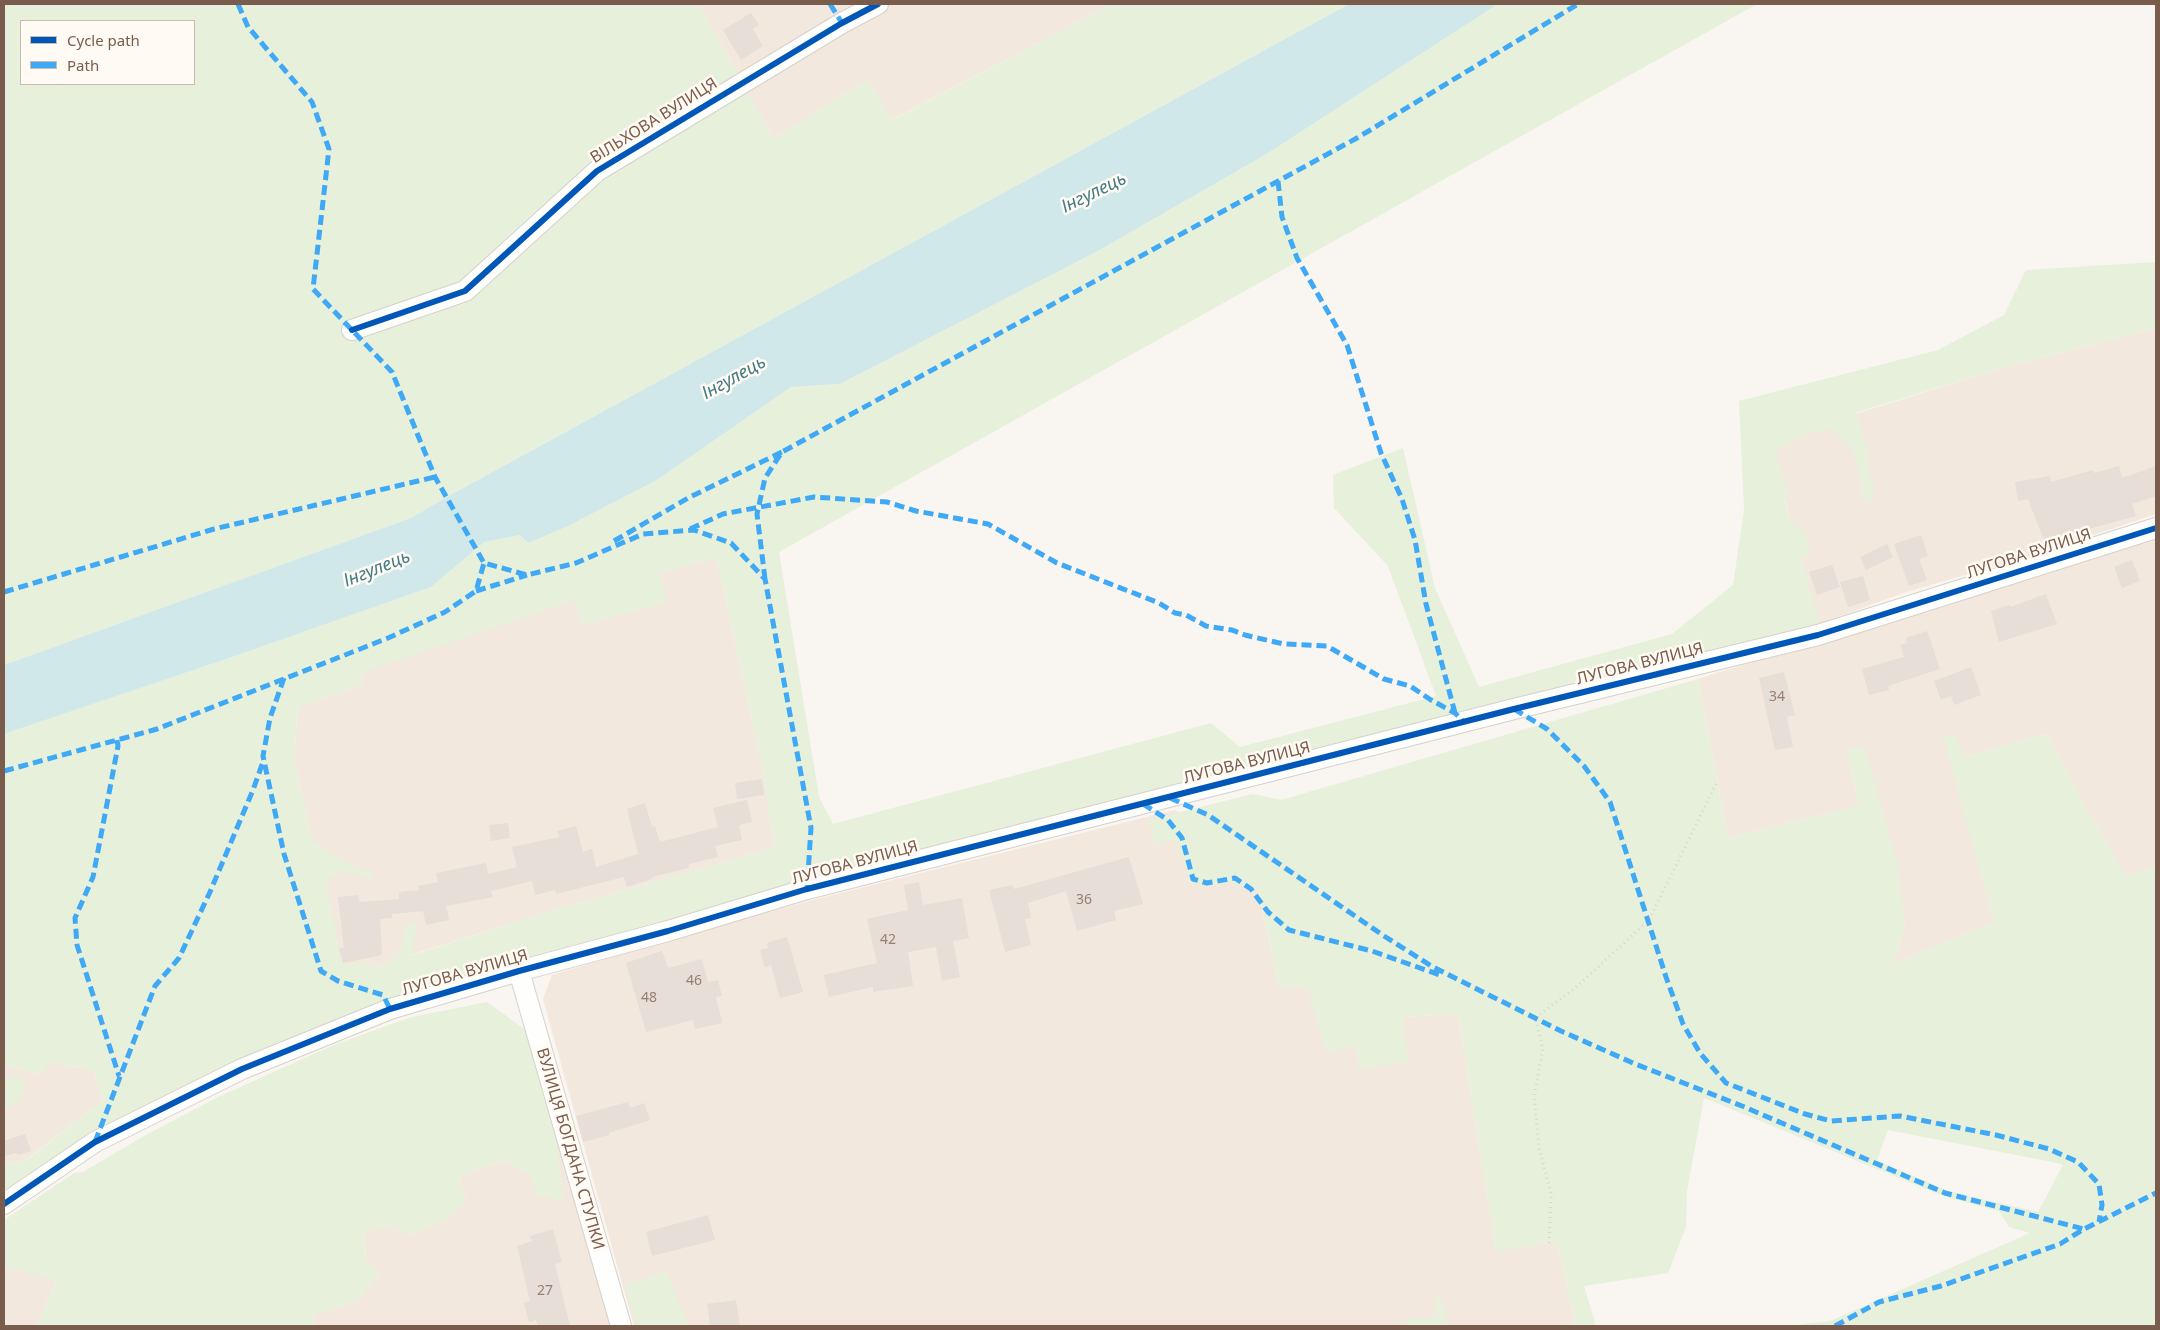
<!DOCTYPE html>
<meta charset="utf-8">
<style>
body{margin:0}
#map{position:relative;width:2160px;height:1330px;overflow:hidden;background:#f9f5f0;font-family:"Noto Sans",sans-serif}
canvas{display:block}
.frame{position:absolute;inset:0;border:5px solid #7a5c4d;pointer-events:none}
.legend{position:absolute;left:20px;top:20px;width:175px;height:65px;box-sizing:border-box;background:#fffaf3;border:1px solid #cabbb1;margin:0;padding:6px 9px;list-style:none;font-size:15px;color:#7a5c4d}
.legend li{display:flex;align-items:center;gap:10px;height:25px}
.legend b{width:25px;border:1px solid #cabbb1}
</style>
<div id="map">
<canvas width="2160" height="1330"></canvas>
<div class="frame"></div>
<ul class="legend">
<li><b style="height:6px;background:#0057b8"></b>Cycle path</li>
<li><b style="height:6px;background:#3fa9f5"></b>Path</li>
</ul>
</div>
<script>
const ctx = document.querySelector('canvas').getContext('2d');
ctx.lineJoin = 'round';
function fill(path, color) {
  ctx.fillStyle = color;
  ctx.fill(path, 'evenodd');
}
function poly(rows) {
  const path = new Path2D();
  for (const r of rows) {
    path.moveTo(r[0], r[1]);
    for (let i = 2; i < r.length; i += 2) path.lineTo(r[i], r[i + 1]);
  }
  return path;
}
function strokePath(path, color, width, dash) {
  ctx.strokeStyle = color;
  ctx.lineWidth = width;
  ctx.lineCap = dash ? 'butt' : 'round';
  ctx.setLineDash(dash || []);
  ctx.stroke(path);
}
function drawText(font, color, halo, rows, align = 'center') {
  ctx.font = font + ' "Noto Sans",sans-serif';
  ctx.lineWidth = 5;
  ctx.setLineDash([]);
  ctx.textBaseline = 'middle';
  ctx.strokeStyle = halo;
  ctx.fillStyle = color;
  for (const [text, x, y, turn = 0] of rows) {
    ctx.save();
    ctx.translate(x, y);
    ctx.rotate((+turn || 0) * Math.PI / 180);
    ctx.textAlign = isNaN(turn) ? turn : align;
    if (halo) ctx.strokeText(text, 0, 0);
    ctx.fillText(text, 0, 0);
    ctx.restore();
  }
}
const residential = poly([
 [699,4,1106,4,1107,7,891,120,868,80,773,139],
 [2156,328,2156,514,2030,556,1903,593,1819,624,1769,441,2002,368],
 [2156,537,2156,866,2126,877,2086,808,2047,734,1964,757,1944,735,1994,922,1894,964,1905,924,1847,751,1859,806,1728,838,1698,679],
 [717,558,764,776,774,848,558,909,343,976,294,761,298,707,362,685,362,672,575,599,582,625,667,602,659,572],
 [1175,810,1249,848,1279,988,1308,986,1327,1052,1356,1045,1360,1069,1408,1061,1402,1017,1458,1014,1496,1250,1557,1242,1576,1326,634,1326,543,999,552,975,680,936,816,899],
 [48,1062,93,1070,103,1100,27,1159,4,1166,4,1065,41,1074],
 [556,1129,611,1326,315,1326,313,1315,356,1302,379,1273,366,1261,364,1230,390,1227,412,1234,466,1202,459,1176,481,1167,506,1162,531,1175],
 [4,1267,57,1279,37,1326,4,1326]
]);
const green = poly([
 [4,4,699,4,773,139,868,80,892,120,1107,7,1106,4,1349,4,454,493,411,518,4,665],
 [21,21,194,21,194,84,21,84],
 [1498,4,1757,4,779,552,819,797,833,824,1211,723,1240,747,1436,696,1388,566,1334,508,1333,475,1403,448,1435,588,1479,687,1672,634,1733,585,1744,510,1739,401,1938,350,2004,315,2026,270,2156,262,2156,328,2002,368,1855,413,1859,421,1869,455,1867,466,1874,486,1872,500,1866,503,1861,498,1860,474,1852,448,1832,429,1805,434,1775,451,1788,492,1785,502,1790,518,1807,536,1810,553,1801,557,1821,629,378,1007,4,1200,4,1166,28,1159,103,1100,93,1070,49,1062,44,1073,41,1074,4,1065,4,734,238,655,431,587,484,542,520,535,528,543,566,527,657,480,791,387,840,384,1096,252,1265,155],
 [717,558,764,776,774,848,558,909,412,955,417,924,409,922,403,928,404,938,398,954,392,958,392,961,371,967,369,961,343,965,326,884,332,877,344,871,371,879,373,871,364,870,337,857,312,840,294,761,298,707,362,685,363,672,575,600,582,625,668,602,659,572],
 [1698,679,1728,838,1859,806,1847,751,1864,745,1897,863,1905,924,1894,964,1994,922,1943,735,1957,735,1964,757,2047,734,2086,808,2126,876,2156,866,2156,1326,1786,1326,1830,1321,2030,1233,2009,1227,1999,1211,1943,1196,1704,1098,1687,1191,1686,1227,1668,1273,1584,1286,1596,1326,1576,1326,1557,1242,1496,1251,1458,1014,1402,1017,1409,1061,1360,1070,1356,1046,1327,1053,1308,987,1279,988,1259,893,1238,885,1223,883,1204,887,1190,883,1178,843,1168,840,1156,846,1148,820,1253,794,1281,800],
 [1888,1130,2057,1163,2063,1165,2038,1212,1948,1191,1877,1160],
 [487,1002,527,1031,556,1129,563,1201,537,1195,531,1175,506,1162,481,1167,459,1176,466,1202,444,1221,412,1234,390,1227,364,1231,366,1261,379,1273,356,1302,313,1315,315,1326,37,1326,57,1280,4,1267,4,1220,74,1173,83,1172,144,1136,218,1097,336,1044,412,1017],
 [5,1077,23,1078,26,1086,21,1099,11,1107,4,1109],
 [666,1272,689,1326,636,1326,625,1285],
 [1435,1296,1441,1297,1449,1326,1406,1326,1408,1317,1422,1319,1436,1316]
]);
const water = poly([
 [1349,4,1498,4,1265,155,1096,252,840,384,791,387,657,480,566,527,528,543,520,535,484,542,431,587,238,655,4,734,4,665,411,518,454,493]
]);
const building = poly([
 [751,13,759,25,753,29,763,46,741,60,723,30],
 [2119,466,2122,478,2156,466,2156,496,2132,504,2136,516,2067,535,2045,543,2028,499,2018,501,2015,482,2050,476,2051,482,2093,470,2094,473],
 [1921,535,1928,556,1919,559,1927,580,1909,586,1894,544],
 [1887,544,1893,557,1866,570,1860,557],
 [2132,560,2140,581,2122,588,2114,567],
 [1832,565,1840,587,1817,595,1809,572],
 [1863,576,1870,600,1848,607,1840,582],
 [2046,594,2057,624,1999,642,1991,611,2010,605,2010,607],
 [1927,631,1940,669,1888,686,1889,690,1869,695,1862,669,1904,657,1900,645,1907,643,1906,638],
 [1971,667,1981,695,1954,705,1951,696,1941,700,1934,681],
 [1784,672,1795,715,1787,717,1793,747,1775,750,1759,678],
 [762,779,764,795,737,799,735,783],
 [747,800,752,822,739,825,742,840,715,846,718,857,689,864,688,868,652,877,652,879,627,887,624,877,556,894,555,890,535,895,532,881,491,891,493,897,446,906,449,920,426,925,423,911,392,914,392,918,380,919,382,955,343,963,339,948,344,948,338,897,358,895,359,902,399,899,399,892,419,890,418,886,438,882,436,873,486,863,488,874,517,867,512,847,559,837,557,831,576,826,583,852,592,849,596,867,638,854,627,809,645,803,652,827,655,826,660,842,718,827,713,808],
 [508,823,510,838,491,841,489,825],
 [1129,857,1143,904,1114,911,1116,920,1077,931,1066,891,1028,903,1031,918,1025,919,1031,945,1005,952,989,890,1013,885,1014,889],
 [919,882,923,905,962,898,969,938,953,941,960,977,942,981,936,947,908,952,913,986,873,992,873,987,829,997,824,975,877,963,867,919,908,910,904,885],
 [787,937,803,992,780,998,771,965,765,967,760,950,768,948,767,943],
 [662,951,668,968,702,959,708,982,718,980,722,996,716,997,722,1023,695,1029,693,1020,646,1032,626,963],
 [628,1102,630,1108,644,1103,650,1120,609,1133,609,1135,583,1142,576,1116],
 [25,1134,31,1151,17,1155,17,1153,4,1156,4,1141],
 [708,1215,715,1240,652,1256,646,1232],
 [553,1229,562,1262,555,1264,570,1326,538,1326,536,1320,529,1322,524,1303,530,1301,517,1246,532,1241,530,1236],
 [736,1300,740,1326,710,1326,707,1304]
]);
const path = poly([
 [1549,1243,1551,1193,1539,1148,1534,1096,1543,1049,1535,1018,1575,988,1649,920,1717,782]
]);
const minor = poly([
 [352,330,465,291,597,171,842,23,878,4],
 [519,971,621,1326],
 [4,1204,95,1142,242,1069,390,1009,519,971,668,931,807,889,1514,709,1818,635,2156,528]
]);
const quiet = poly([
 [238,4,248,27,312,102,329,149,313,289,392,372,435,477,484,563,527,575,576,563,643,534,694,530,731,543,765,579,811,828,807,889],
 [830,4,842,23],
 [1278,181,1282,217,1297,258,1347,345,1381,453,1402,499,1415,540,1426,604,1455,713],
 [690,529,723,514,814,497,887,502,916,511,988,524,1057,563,1159,603,1175,613,1186,615,1206,626,1232,630,1245,635,1284,644,1327,646,1384,679,1410,686,1431,700,1455,713,1464,722],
 [614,541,688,498,782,452],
 [765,579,757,514,765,478,782,452,1357,138,1578,4],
 [476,591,527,575],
 [4,592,214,529,435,477],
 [284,678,270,718,263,756,284,854,321,971,338,981,383,995,390,1009],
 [1514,709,1547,729,1584,766,1610,802,1666,977,1683,1024,1700,1053,1726,1083,1805,1114,1831,1121,1900,1116,1996,1135,2049,1149,2078,1162,2099,1184,2102,1205,2099,1222],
 [117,740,118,746,93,877,75,918,77,945,119,1076],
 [4,771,157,729,388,638,445,612,476,591,484,563],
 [1170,798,1208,815,1384,936,1433,967,1561,1031,1633,1063,1742,1106,1945,1193,2084,1229],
 [1143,804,1168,820,1182,838,1193,879,1207,883,1235,878,1251,889,1268,912,1289,930,1372,951,1440,975],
 [95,1142,155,986,179,958,210,892,253,790,264,759],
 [1835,1326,1879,1302,1941,1286,2060,1244,2084,1229,2156,1193]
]);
const cycleway = poly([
 [352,330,465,291,597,171,842,23,878,4],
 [4,1204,95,1142,242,1069,390,1009,519,971,668,931,807,889,1514,709,1818,635,2156,528]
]);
const numberNames = [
 ["34",1777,697],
 ["36",1084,900],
 ["42",888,940],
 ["46",694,981],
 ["48",649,998],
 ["27",545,1291]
];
const streetNames = [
 ["ВІЛЬХОВА ВУЛИЦЯ",654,121,-32],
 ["ЛУГОВА ВУЛИЦЯ",2029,554,-18],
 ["ЛУГОВА ВУЛИЦЯ",1640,664,-14],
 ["ЛУГОВА ВУЛИЦЯ",1247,763,-14],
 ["ЛУГОВА ВУЛИЦЯ",855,863,-15],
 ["ЛУГОВА ВУЛИЦЯ",465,973,-16],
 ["ВУЛИЦЯ БОГДАНА СТУПКИ",570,1149,74]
];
const waterNames = [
 ["Інгулець",1094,193,-26],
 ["Інгулець",734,378,-29],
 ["Інгулець",377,569,-22]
];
fill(residential, '#f2e8de');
fill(green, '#e7f0db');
fill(water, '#d0e8ea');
fill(building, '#e6ded7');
strokePath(minor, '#d7d1cb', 22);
strokePath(path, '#dcd5d0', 3, [1, 4]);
strokePath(minor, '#fefefd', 20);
strokePath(quiet, '#3fa9f5', 5, [10, 5]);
strokePath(cycleway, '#0057b8', 6);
drawText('14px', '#977e72', null, numberNames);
drawText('16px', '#7a5c4d', '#fffaf3', streetNames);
drawText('italic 18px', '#437c86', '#fffaf3', waterNames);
</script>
